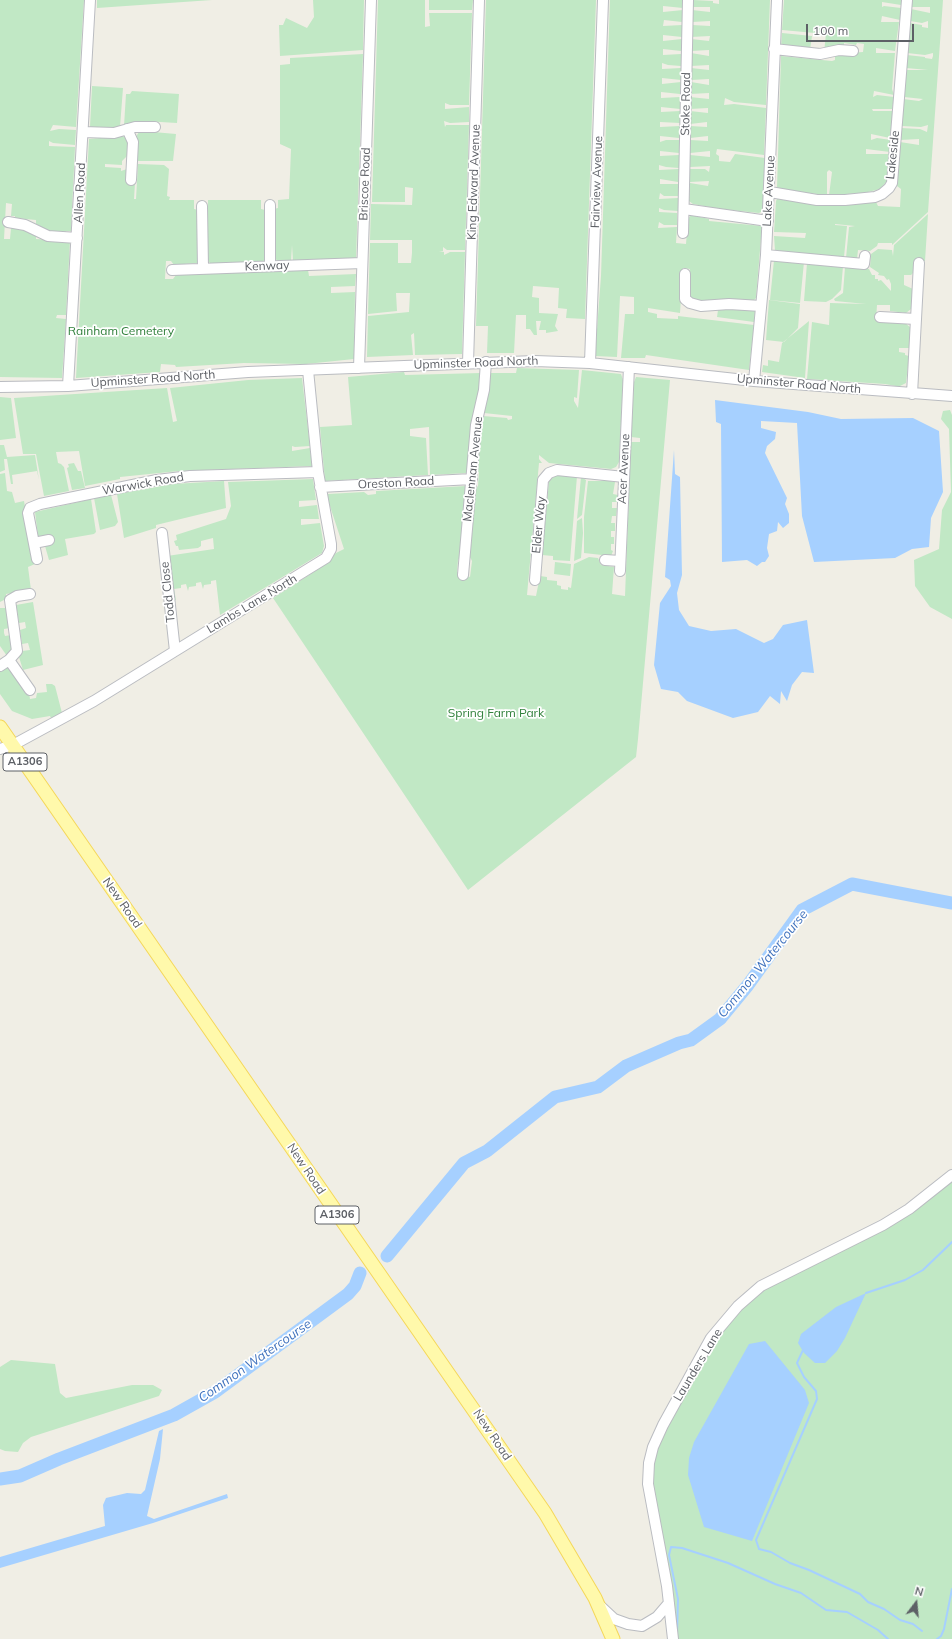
<!DOCTYPE html>
<style>
body{margin:0}
#map{position:relative;width:952px;height:1639px;overflow:hidden;background:#f0eee5;font-family:Mulish,sans-serif}
canvas{display:block}
.north{position:absolute;left:896px;top:1583px;width:40px;height:40px;-webkit-text-stroke:3px #fff;paint-order:stroke;rotate:16deg;font-size:11px;font-weight:700;line-height:16px;text-align:center;color:#5d6066}
.north::after{content:'';display:block;margin:auto;width:14px;height:18px;background:#5d6066;clip-path:polygon(50% 0,100% 100%,50% 72%,0 100%)}
.scale{position:absolute;left:806px;top:24px;width:108px;height:18px;box-sizing:border-box;border:2px solid #5d6066;border-top:0;padding-left:5px;font-size:12px;line-height:14px;white-space:nowrap;color:#5d6066;-webkit-text-stroke:3px #fff;paint-order:stroke}
</style>
<div id="map">
<canvas width="952" height="1639"></canvas>
<div class="north">N</div>
<div class="scale">100 m</div>
</div>
<script>
const ctx = document.querySelector('canvas').getContext('2d');
ctx.lineJoin = 'round';
function fill(path, color) {
  ctx.fillStyle = color;
  ctx.fill(path, 'evenodd');
}
function poly(rows) {
  const path = new Path2D();
  for (const r of rows) {
    path.moveTo(r[0], r[1]);
    for (let i = 2; i < r.length; i += 2) path.lineTo(r[i], r[i + 1]);
  }
  return path;
}
function strokePath(path, color, width, dash) {
  ctx.strokeStyle = color;
  ctx.lineWidth = width;
  ctx.lineCap = dash ? 'butt' : 'round';
  ctx.setLineDash(dash || []);
  ctx.stroke(path);
}
function drawText(font, color, halo, rows, align = 'center') {
  ctx.font = font + ' Mulish,sans-serif';
  ctx.lineWidth = 3.5;
  ctx.setLineDash([]);
  ctx.textBaseline = 'middle';
  ctx.strokeStyle = halo;
  ctx.fillStyle = color;
  for (const [text, x, y, turn = 0] of rows) {
    ctx.save();
    ctx.translate(x, y);
    ctx.rotate((+turn || 0) * Math.PI / 180);
    ctx.textAlign = isNaN(turn) ? turn : align;
    if (halo) ctx.strokeText(text, 0, 0);
    ctx.fillText(text, 0, 0);
    ctx.restore();
  }
}
const green = poly([
 [0,0,84,0,76,127,53,125,50,131,59,129,76,130,75,145,53,143,49,141,49,146,75,147,71,231,66,231,65,233,45,232,36,227,36,220,15,218,15,216,11,216,12,204,6,203,4,239,10,239,11,228,15,226,36,234,36,239,70,241,66,315,57,315,56,318,66,319,62,378,0,377],
 [97,0,212,0,97,8],
 [313,0,364,0,363,50,280,56,279,25,283,25,286,18,307,28,314,17],
 [378,0,425,0,425,27,430,26,429,13,472,13,469,105,450,105,445,103,445,109,469,107,469,122,450,123,444,121,445,127,446,125,469,125,465,250,447,250,443,247,443,251,439,251,444,252,444,255,450,252,465,252,462,354,415,355,414,333,411,335,413,355,367,357,368,316,409,312,410,293,396,293,397,311,368,314,370,243,398,243,398,263,411,263,412,253,412,240,370,240,371,204,412,205,413,188,405,187,405,202,372,202],
 [429,0,473,0,472,10,429,10],
 [486,0,596,0,585,319,566,318,567,309,558,308,559,288,533,286,532,297,539,298,539,313,558,314,555,326,558,331,546,333,546,330,539,330,541,321,536,321,537,335,534,335,530,329,526,329,526,315,516,315,514,353,487,353,488,326,476,326],
 [610,0,683,0,683,8,663,6,663,12,683,10,682,22,664,20,663,26,682,25,682,37,663,35,663,41,682,39,681,51,663,49,663,55,681,54,681,66,668,65,662,63,662,69,681,68,681,80,662,78,662,84,681,82,680,94,661,92,661,98,680,97,680,109,661,107,661,112,680,111,680,123,660,122,660,127,680,126,679,138,660,136,660,142,666,140,679,140,679,153,660,151,660,156,679,155,679,168,666,167,659,165,659,170,679,169,678,182,660,179,660,184,678,184,678,196,664,196,660,193,659,199,678,198,678,211,664,210,659,208,659,212,677,213,677,225,664,225,659,222,658,228,677,227,676,243,686,244,688,219,691,215,709,219,709,221,762,226,756,298,753,301,709,301,692,300,689,295,690,269,683,268,680,313,648,308,648,312,657,314,657,318,678,319,678,316,754,325,749,370,646,355,645,358,621,358,625,314,634,314,634,297,620,296,617,357,595,356,601,276],
 [693,0,713,1,713,3,719,4,719,0,770,0,766,105,734,102,725,98,724,105,734,104,766,108,764,155,717,149,716,154,719,156,719,161,730,162,735,154,765,158,763,211,759,213,720,209,693,204,689,201,690,183,708,186,709,181,690,182,690,169,705,169,709,172,710,166,690,167,690,155,710,157,710,151,690,153,690,140,708,141,708,136,690,138,690,126,707,127,707,122,690,124,690,111,708,113,708,108,690,109,690,97,709,99,709,93,690,94,691,82,709,85,709,79,691,80,691,68,709,70,709,65,691,66,691,53,709,56,709,50,691,51,691,39,709,41,710,36,691,37,692,25,710,26,710,21,692,22,692,10,710,12,710,7,692,7],
 [784,0,902,0,901,5,882,2,882,7,884,6,901,8,900,20,882,16,881,22,899,22,895,51,876,48,876,53,895,53,892,89,894,95,874,91,873,97,877,95,894,97,892,109,872,109,873,111,893,111,890,138,871,134,871,140,877,138,891,140,890,152,866,149,866,154,890,154,887,181,880,189,864,193,829,195,832,172,829,170,827,172,827,195,799,192,777,188,781,56,832,61,835,60,835,54,863,52,864,44,857,43,856,45,844,43,844,48,824,52,826,34,782,30],
 [912,0,943,0,928,212,892,245,892,243,878,243,877,246,870,251,858,250,857,259,846,258,849,227,855,226,835,224,835,225,847,226,844,257,775,251,774,236,805,238,806,233,774,232,776,201,777,199,823,205,872,202,876,202,878,206,900,207,901,189,897,186,900,142,919,145,919,139,900,140,901,128,920,129,927,132,928,125,921,127,902,126,903,99,919,101,923,99,904,97,905,70,928,70,906,68,907,55,925,57,925,58,932,59,933,56,933,53,925,55,907,53,910,23,922,25,922,27,928,28,928,21,922,23,910,21,911,9,930,13,930,7,911,7],
 [782,33,812,36,810,50,781,48],
 [363,54,356,259,293,261,292,245,291,261,278,261,274,258,274,209,278,208,278,200,289,199,291,149,280,144,280,65,290,64,290,58],
 [92,86,123,88,120,127,116,128,90,127],
 [132,91,179,94,177,123,144,121,124,126,126,94,130,94],
 [142,131,176,134,173,161,138,161,137,135,139,132],
 [123,136,128,140,128,155,122,161,122,165,105,164,105,167,121,168,121,171,127,169,135,183,134,199,136,199,138,164,164,165,169,169,167,196,170,197,169,200,194,200,194,209,198,210,198,263,184,264,183,269,181,264,174,265,171,261,166,261,165,279,173,279,176,275,308,270,309,276,356,274,355,286,331,287,331,293,355,292,354,359,306,364,244,363,176,367,175,365,161,364,160,372,76,378,89,139],
 [208,200,261,200,261,209,265,210,266,258,263,262,211,264,207,260,207,211,208,209],
 [928,214,925,261,916,261,914,272,911,275,904,275,904,285,913,289,911,309,906,313,890,311,890,305,877,305,876,321,905,323,911,328,910,348,899,348,899,352,905,353,905,355,909,356,906,383,896,388,896,386,885,384,807,379,812,322,829,325,830,303,866,304,835,301,834,299,843,293,845,267,869,269,872,275,875,275,875,279,878,279,878,281,881,280,891,291,891,284,889,279,887,280,884,276,878,275,879,273,870,267,871,254,878,249,892,250,893,256,894,245],
 [774,260,804,262,800,303,770,300],
 [807,263,843,266,841,290,832,299,826,302,804,301],
 [769,300,800,304,798,328,784,342,766,340],
 [720,308,751,308,755,311,754,322,717,317,718,310],
 [809,321,805,378,762,372,763,365,768,366,768,360,779,362,782,343],
 [517,368,579,370,577,398,574,397,574,401,578,408,582,370,621,374,623,380,619,462,616,467,611,469,549,463,539,455,539,459,542,463,539,463,527,595,536,596,540,576,547,577,547,580,557,581,557,585,561,586,561,589,568,590,568,587,571,588,574,564,589,557,598,558,601,565,614,567,612,594,625,596,631,442,640,442,640,438,631,437,634,382,636,377,670,380,638,739,636,757,468,890,273,598,320,568,336,553,344,549,328,500,328,494,364,492,368,495,376,494,376,491,466,486,460,557,458,560,457,572,470,577,472,561,470,557,476,488,478,486,479,472,477,471,483,416,507,418,508,420,512,419,512,416,484,413,491,373,516,373],
 [404,372,405,375,481,373,479,394,472,419,467,473,430,475,429,427,410,429,410,436,426,438,428,475,325,481,320,427,352,425,348,377],
 [302,378,310,446,295,447,292,446,292,451,310,448,312,466,179,471,120,477,120,479,85,486,79,451,56,452,58,463,61,464,64,467,69,491,44,496,36,454,23,454,14,398,167,388,173,422,177,421,170,388,248,380],
 [0,397,11,398,16,438,0,440],
 [950,410,952,415,952,619,930,607,915,586,914,560,939,549,942,510,951,492,949,429,941,419,943,411],
 [0,445,4,445,7,457,35,455,39,480,37,471,12,475,13,484,11,484,7,459,4,459,5,470,0,472],
 [74,463,78,471,81,471,85,488,72,490,67,468,69,467,68,464],
 [5,473,7,491,12,492,15,503,24,501,35,564,28,567,31,590,6,594,6,599,0,602,0,474],
 [556,475,577,476,570,561,553,560,553,556,542,555,549,481],
 [581,477,586,480,582,515,577,519],
 [313,479,316,500,299,501,299,507,317,505,319,519,301,519,301,525,320,523,324,546,322,553,220,615,216,580,211,581,211,584,204,585,203,589,201,582,196,583,196,586,189,587,188,591,186,584,181,585,181,588,174,589,176,600,172,601,167,556,214,549,213,538,201,541,201,546,198,548,179,550,178,546,176,546,174,541,177,540,176,535,226,519,231,506,228,482],
 [606,480,615,482,613,494,618,495,617,502,612,502,612,508,617,508,616,516,612,516,611,523,615,523,615,531,611,531,611,537,614,537,614,544,611,544,611,550,613,551,611,556,584,553,584,517,588,481,600,481],
 [224,481,226,508,156,525,156,528,124,538,117,494,173,484],
 [111,495,118,522,115,526,100,530,94,498],
 [91,499,96,532,94,534,65,539,68,555,49,560,45,546,54,543,53,537,38,536,35,512],
 [582,518,583,533,581,558,574,561,577,521],
 [555,562,571,564,570,576,554,574],
 [33,602,43,665,23,670,19,657,22,651,30,650,28,643,22,644,20,630,26,628,25,622,19,623,16,605],
 [0,608,7,608,10,628,4,629,4,633,5,636,11,635,13,649,7,656,0,646],
 [9,666,29,693,30,699,36,698,37,693,47,692,46,684,52,684,55,686,62,713,51,718,50,716,32,719,12,711,0,694,0,672],
 [952,1175,952,1639,674,1639,649,1463,711,1338,761,1286,883,1225],
 [11,1360,55,1364,60,1393,66,1398,132,1385,153,1385,162,1390,159,1396,31,1437,23,1443,18,1452,5,1451,0,1449,0,1367]
]);
const water = poly([
 [715,400,808,412,841,419,913,418,939,431,943,492,931,518,929,547,912,549,895,558,814,562,802,516,797,423,761,421,761,428,776,432,775,439,767,446,765,453,787,498,785,504,789,514,789,523,783,528,778,522,777,531,769,534,767,548,769,556,765,562,762,562,757,566,747,560,722,562,721,424,716,422],
 [674,450,675,474,680,477,682,575,677,593,679,610,689,626,711,631,736,629,764,643,773,639,783,625,807,620,814,673,802,672,792,685,787,701,781,691,780,704,770,696,758,712,733,718,687,701,678,692,661,689,654,665,660,603,671,586,670,580,665,577],
 [866,1293,845,1338,837,1351,825,1363,815,1363,804,1353,798,1343,801,1334,836,1307],
 [765,1341,805,1390,809,1403,752,1541,704,1527,688,1475,689,1458,694,1442,749,1344],
 [163,1429,160,1459,147,1516,154,1519,227,1494,228,1498,153,1523,0,1568,0,1557,105,1526,103,1505,106,1498,127,1493,141,1494,145,1490,159,1431]
]);
const stream = poly([
 [866,1293,905,1280,923,1270,952,1242],
 [803,1350,797,1363,804,1377,816,1391,817,1399,756,1540,759,1549,771,1552,790,1563,809,1570,860,1594,868,1602,884,1609,900,1620,913,1624,922,1631],
 [677,1635,678,1599,669,1555,671,1547,682,1548,728,1563,775,1584,801,1593,826,1610,847,1612,878,1630,888,1639],
 [937,1639,941,1636,944,1629,952,1589]
]);
const river = poly([
 [387,1256,464,1163,487,1151,555,1097,598,1087,626,1066,679,1043,691,1040,720,1019,748,985,802,910,852,884,952,903],
 [0,1479,20,1476,59,1459,174,1415,215,1392,348,1294,355,1286,360,1273]
]);
const minor = poly([
 [774,49,820,54,839,50,853,51],
 [127,129,133,142,131,180],
 [83,132,114,133,135,127,155,127],
 [770,192,817,200,845,200,875,197,882,194,889,188,892,183,907,0],
 [202,206,203,268],
 [684,209,768,221],
 [8,222,25,225,48,236,77,238],
 [683,233,688,0],
 [766,255,864,264,865,256],
 [270,266,270,205],
 [172,270,362,263],
 [685,274,685,299,690,303,701,306,729,304,761,306],
 [880,317,916,319],
 [468,363,479,0],
 [590,363,603,0],
 [359,368,371,0],
 [754,381,766,255,777,0],
 [68,386,90,0],
 [0,387,68,386,248,372,535,361,590,363,754,381,952,396],
 [912,394,919,263],
 [320,487,472,479],
 [162,533,175,651],
 [34,543,49,540],
 [37,559,28,513,30,508,40,504,157,480,190,476,318,472],
 [605,560,620,561],
 [620,571,629,367],
 [463,575,476,425,484,390,486,362],
 [535,580,543,480,549,473,557,470,624,477],
 [9,660,30,690],
 [0,666,9,660,17,651,10,600,17,596,30,594],
 [0,749,13,745,94,701,326,558,331,549,331,544,318,472,308,370],
 [599,1605,614,1619,628,1624,642,1626,657,1617,669,1603],
 [673,1639,667,1586,648,1484,649,1463,653,1447,663,1425,711,1338,738,1306,761,1286,883,1225,909,1209,952,1175]
]);
const major = poly([
 [0,727,545,1513,595,1598,613,1639]
]);
const shields = [
 [25,762,44],
 [337,1215,44]
];
const shieldNames = [
 ["A1306",25,762],
 ["A1306",337,1215]
];
const streetNames = [
 ["Stoke Road",686,104,-89],
 ["Lakeside",893,155,-84],
 ["King Edward Avenue",474,182,-88],
 ["Fairview Avenue",597,182,-88],
 ["Briscoe Road",365,184,-88],
 ["Lake Avenue",769,191,-87],
 ["Allen Road",80,193,-87],
 ["Kenway",267,266,-2],
 ["Upminster Road North",476,363,-2],
 ["Upminster Road North",153,379,-4],
 ["Upminster Road North",799,384,5],
 ["Maclennan Avenue",473,469,-84],
 ["Acer Avenue",624,469,-87],
 ["Oreston Road",396,483,-3],
 ["Warwick Road",143,484,-10],
 ["Elder Way",539,525,-85],
 ["Todd Close",168,592,-96],
 ["Lambs Lane North",252,604,-31],
 ["New Road",122,903,55],
 ["New Road",306,1169,56],
 ["Launders Lane",698,1365,-59],
 ["New Road",492,1435,56]
];
const parkNames = [
 ["Rainham Cemetery",121,331],
 ["Spring Farm Park",496,713]
];
const waterNames = [
 ["Common Watercourse",763,964,-51],
 ["Common Watercourse",255,1361,-35]
];
fill(green, '#c1e8c5');
fill(water, '#a6d0ff');
strokePath(stream, '#a6d0ff', 2);
strokePath(river, '#a6d0ff', 13);
strokePath(minor, '#babcc1', 12);
strokePath(major, '#f5d759', 15);
strokePath(minor, '#fff', 10);
strokePath(major, '#fff9ab', 13);
for (const [x, y, w] of shields) {
  const box = new Path2D();
  box.roundRect(x - w / 2, y - 9, w, 18, 3);
  ctx.fillStyle = '#fff';
  ctx.fill(box);
  strokePath(box, '#5d6066', 1);
}
drawText('bold 11px', '#5d6066', null, shieldNames);
drawText('12px', '#5d6066', '#fff', streetNames);
drawText('12px', '#31813c', '#fff', parkNames);
drawText('italic 13px', '#4173be', '#fff', waterNames);
</script>
